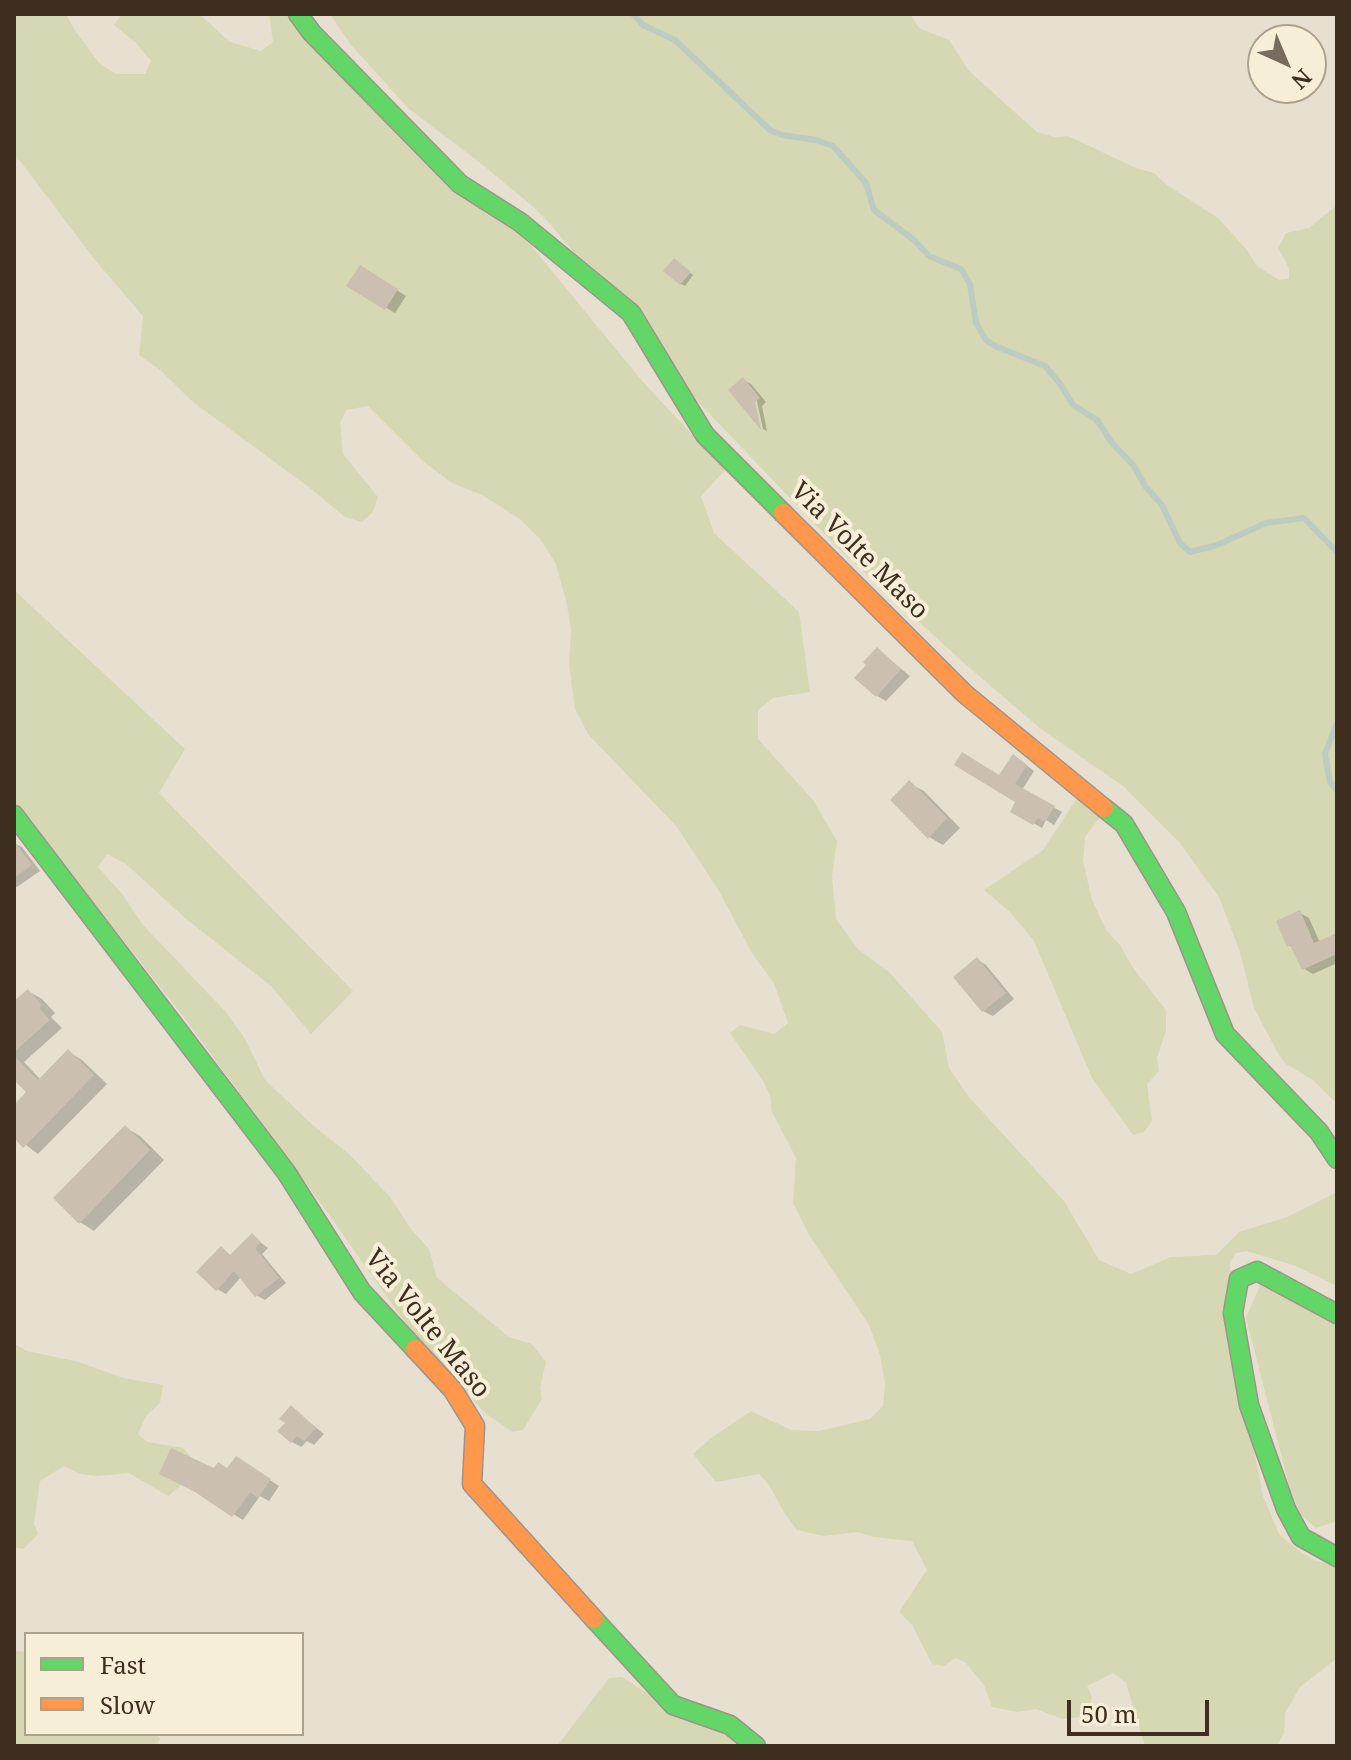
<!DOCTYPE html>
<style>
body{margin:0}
#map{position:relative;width:1351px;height:1760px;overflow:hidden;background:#e7e0d1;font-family:"Noto Serif",serif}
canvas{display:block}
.frame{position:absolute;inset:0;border:16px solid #3d2e20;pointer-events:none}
.legend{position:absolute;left:24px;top:1632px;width:280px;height:104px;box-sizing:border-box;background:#f7eed8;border:2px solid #ada18e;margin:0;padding:10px 14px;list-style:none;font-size:24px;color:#3d2e20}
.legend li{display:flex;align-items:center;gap:16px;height:40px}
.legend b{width:40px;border:2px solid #ada18e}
.north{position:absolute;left:1247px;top:24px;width:80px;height:80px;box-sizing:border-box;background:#f7eed8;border:2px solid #ada18e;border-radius:50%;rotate:136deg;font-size:22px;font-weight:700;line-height:32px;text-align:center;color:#3d2e20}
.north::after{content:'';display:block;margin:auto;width:28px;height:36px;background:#786c5e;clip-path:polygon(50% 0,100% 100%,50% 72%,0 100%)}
.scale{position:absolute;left:1067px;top:1700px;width:142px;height:36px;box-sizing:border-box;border:4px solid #3d2e20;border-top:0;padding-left:10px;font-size:24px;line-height:28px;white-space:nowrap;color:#3d2e20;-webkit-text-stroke:6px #f7eed8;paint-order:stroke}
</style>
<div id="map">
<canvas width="1351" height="1760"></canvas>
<div class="frame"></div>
<ul class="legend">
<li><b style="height:10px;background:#63d668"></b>Fast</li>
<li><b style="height:10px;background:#ff974d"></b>Slow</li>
</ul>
<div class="north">N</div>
<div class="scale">50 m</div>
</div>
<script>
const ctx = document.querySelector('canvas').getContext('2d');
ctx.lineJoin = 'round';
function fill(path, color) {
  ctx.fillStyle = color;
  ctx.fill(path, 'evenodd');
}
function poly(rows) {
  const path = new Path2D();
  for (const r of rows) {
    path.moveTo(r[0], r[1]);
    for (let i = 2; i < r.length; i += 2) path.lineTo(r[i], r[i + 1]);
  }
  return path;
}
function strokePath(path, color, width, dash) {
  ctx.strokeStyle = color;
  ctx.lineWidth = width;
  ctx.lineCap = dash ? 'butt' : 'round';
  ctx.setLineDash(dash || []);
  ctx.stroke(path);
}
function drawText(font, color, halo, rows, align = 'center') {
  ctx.font = font + ' "Noto Serif",serif';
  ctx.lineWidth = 8;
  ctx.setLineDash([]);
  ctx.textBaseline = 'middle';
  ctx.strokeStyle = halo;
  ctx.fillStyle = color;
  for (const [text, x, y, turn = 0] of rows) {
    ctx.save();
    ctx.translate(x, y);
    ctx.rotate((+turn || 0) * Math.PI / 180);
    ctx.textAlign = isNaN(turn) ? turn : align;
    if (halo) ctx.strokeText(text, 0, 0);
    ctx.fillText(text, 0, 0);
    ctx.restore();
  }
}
const green = poly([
 [14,14,66,14,74,29,99,63,116,74,145,74,151,61,136,43,114,25,122,14,199,14,230,42,261,51,273,42,269,14,295,14,529,243,643,382,725,470,701,496,714,533,799,612,810,692,773,698,758,710,758,739,813,800,837,841,832,876,836,919,858,949,889,972,942,1032,949,1068,969,1097,1064,1201,1099,1260,1131,1274,1171,1257,1216,1255,1239,1232,1287,1217,1337,1192,1337,1286,1296,1266,1247,1251,1236,1253,1230,1262,1237,1363,1263,1496,1279,1534,1299,1551,1316,1561,1337,1565,1336,1659,1300,1687,1285,1713,1284,1733,1277,1746,1145,1746,1126,1683,1113,1673,1087,1686,1092,1697,1089,1707,1081,1717,1062,1719,1036,1709,1018,1712,992,1707,984,1685,965,1662,955,1658,944,1666,932,1664,912,1625,899,1612,927,1570,912,1541,873,1537,858,1532,824,1536,797,1530,785,1514,769,1485,759,1474,716,1482,693,1454,711,1438,751,1411,791,1430,819,1431,870,1419,883,1406,885,1384,880,1355,869,1325,809,1235,793,1203,796,1158,772,1112,770,1095,763,1081,730,1033,740,1025,774,1034,788,1023,774,983,753,955,719,891,677,827,588,734,575,709,569,664,571,630,567,605,556,564,540,539,520,519,482,495,452,483,424,462,368,406,346,410,340,423,343,454,378,497,373,512,362,522,345,517,310,488,193,402,160,370,139,355,143,316,95,260,20,161,14,158],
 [330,14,910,14,919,28,949,40,969,71,1037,132,1055,137,1068,136,1136,168,1154,173,1167,185,1218,218,1247,250,1257,266,1279,280,1289,279,1289,268,1278,248,1286,233,1309,228,1337,205,1337,1104,1313,1080,1286,1064,1280,1057,1254,1008,1240,952,1219,897,1179,842,1123,786,1041,729,965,664,836,546,703,407,550,224,531,205,479,162,409,109,351,45],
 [14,590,185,749,159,793,353,991,311,1034,271,986,185,918,126,864,107,854,98,867,123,895,143,925,225,1011,244,1037,265,1080,315,1127,349,1154,390,1197,411,1229,429,1249,437,1278,509,1337,532,1344,546,1362,540,1387,542,1399,523,1430,513,1432,485,1413,406,1324,325,1209,183,1016,14,803],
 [1081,792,1106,809,1085,837,1083,861,1092,900,1106,930,1120,945,1133,968,1166,1010,1166,1030,1157,1058,1159,1071,1147,1084,1152,1121,1144,1132,1133,1135,1092,1078,1034,941,1010,912,984,890,1043,850],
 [1260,1285,1337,1318,1337,1521,1316,1528,1302,1516,1290,1489,1246,1318],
 [14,1344,27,1351,79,1362,123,1378,163,1385,160,1403,146,1416,138,1434,147,1442,183,1448,193,1459,185,1482,168,1496,129,1473,97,1476,80,1474,64,1466,40,1481,34,1524,38,1534,23,1549,14,1547],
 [14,1651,26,1652,26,1734,156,1734,160,1739,156,1746,14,1746],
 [622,1677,650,1695,751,1746,557,1746,609,1678]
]);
const shadow = poly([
 [679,263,693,275,685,286,681,284],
 [360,267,406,296,395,313,349,285],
 [744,380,751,384,766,402,762,406,767,431,763,429,761,427,763,429,755,392],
 [877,649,910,676,886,701,877,696,869,665],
 [1021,761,1034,771,1022,790,1062,812,1054,825,1046,820,1042,828,1013,811,1018,801,1000,778],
 [909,783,924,791,960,828,943,845,929,837],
 [14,843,22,847,40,871,17,887,14,886],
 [1300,913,1309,918,1320,943,1337,938,1337,963,1313,974,1303,968,1294,948,1288,945],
 [977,959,986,965,1014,999,993,1016,983,1011],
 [28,991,42,999,55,1013,51,1017,62,1028,24,1062,41,1080,69,1052,82,1060,107,1084,38,1154,14,1136,14,1108,29,1092,14,1077,14,1004],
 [125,1127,140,1136,164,1160,94,1231,80,1222],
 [252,1236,268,1248,262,1254,286,1283,265,1300,256,1295,241,1277,226,1294,217,1289,221,1249,232,1256],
 [292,1408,324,1434,314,1445,307,1441,301,1447,292,1442,288,1423],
 [245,1464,279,1486,269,1501,260,1496,243,1520,201,1494,229,1470]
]);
const stream = poly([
 [633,14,643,25,675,40,770,130,782,135,816,140,833,146,866,183,874,210,914,240,929,256,961,269,970,284,976,323,986,340,995,346,1045,366,1061,385,1073,405,1097,420,1112,443,1134,466,1145,486,1162,505,1180,543,1190,552,1217,545,1266,523,1304,518,1337,552],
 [1337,723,1325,754,1330,782,1337,791]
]);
const building = poly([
 [674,258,691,272,680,285,663,271],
 [360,265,398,289,385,310,346,286],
 [743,377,760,398,755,402,761,430,728,390],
 [877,647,901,669,876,697,854,678,866,665,863,662],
 [962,752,999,775,1013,754,1027,765,1015,784,1055,806,1045,822,1038,818,1033,825,1010,812,1015,802,954,765],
 [909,780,947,818,928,839,890,800],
 [14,841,32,865,14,878],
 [1300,910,1314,943,1337,933,1337,954,1302,970,1290,945,1287,947,1276,921],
 [977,957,1006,993,982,1012,953,977],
 [28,989,42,1005,39,1008,50,1020,14,1052,14,1001],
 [68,1049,94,1075,23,1148,14,1138,14,1105,26,1092,14,1080,14,1056,38,1080],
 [125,1125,150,1150,79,1224,53,1198],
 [252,1233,261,1242,255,1248,279,1278,255,1297,234,1271,216,1291,196,1272,221,1246,230,1255],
 [291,1405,316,1428,304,1441,297,1436,291,1443,277,1431,285,1423,279,1419],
 [171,1448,214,1468,218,1462,227,1468,236,1456,271,1479,258,1498,250,1492,232,1517,195,1492,159,1474]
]);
const fast = poly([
 [298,14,312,33,460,184,520,222,631,313,705,435,783,513],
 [1104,808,1124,824,1176,912,1225,1034,1319,1132,1337,1159],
 [14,815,286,1172,362,1292,415,1349],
 [1337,1314,1257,1271,1239,1279,1233,1313,1249,1405,1286,1509,1301,1537,1337,1557],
 [594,1619,673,1705,730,1725,756,1746]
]);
const slow = poly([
 [783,513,965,694,1104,808],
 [415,1349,453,1390,475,1426,472,1484,594,1619]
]);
const streetNames = [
 ["Via Volte Maso",859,551,45],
 ["Via Volte Maso",427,1324,51]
];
fill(green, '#d6d7b3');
fill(shadow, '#0003');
strokePath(stream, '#bcccc2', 6);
fill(building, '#cbbfb2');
strokePath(fast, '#9c958a', 21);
strokePath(slow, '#9c958a', 21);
strokePath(fast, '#63d668', 18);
strokePath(slow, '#ff974d', 18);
drawText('26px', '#3d2e20', '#f7eed8', streetNames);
</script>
